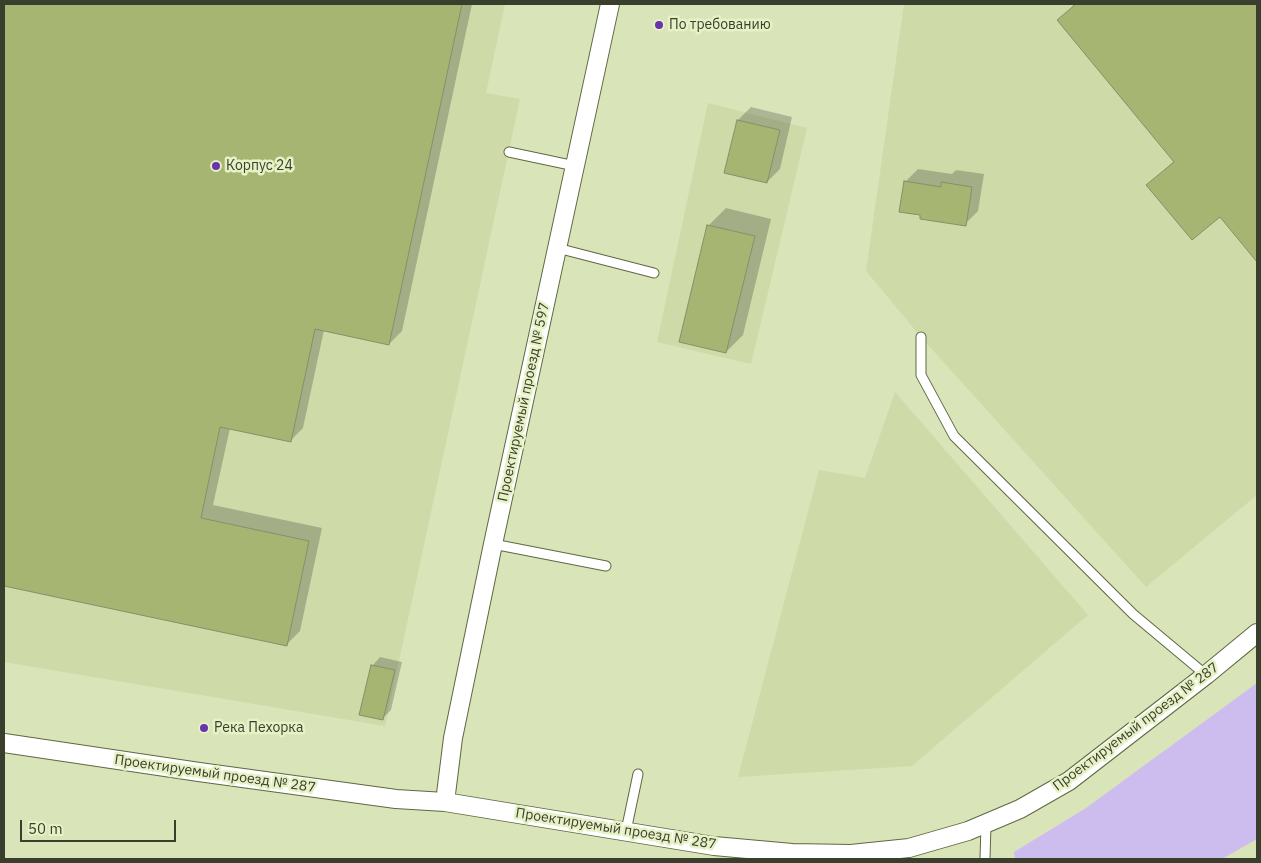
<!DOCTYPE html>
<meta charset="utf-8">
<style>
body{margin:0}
#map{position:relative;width:1261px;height:863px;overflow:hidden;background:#d9e4b9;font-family:"IBM Plex Sans",sans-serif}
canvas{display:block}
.frame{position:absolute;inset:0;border:5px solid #3a3e2d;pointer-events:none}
.scale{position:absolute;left:20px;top:820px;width:156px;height:22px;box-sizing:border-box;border:2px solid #3a3e2d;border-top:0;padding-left:6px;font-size:15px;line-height:18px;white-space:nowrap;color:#3a3e2d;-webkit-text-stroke:4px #e6f1c6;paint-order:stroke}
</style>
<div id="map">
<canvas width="1261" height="863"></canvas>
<div class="frame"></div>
<div class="scale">50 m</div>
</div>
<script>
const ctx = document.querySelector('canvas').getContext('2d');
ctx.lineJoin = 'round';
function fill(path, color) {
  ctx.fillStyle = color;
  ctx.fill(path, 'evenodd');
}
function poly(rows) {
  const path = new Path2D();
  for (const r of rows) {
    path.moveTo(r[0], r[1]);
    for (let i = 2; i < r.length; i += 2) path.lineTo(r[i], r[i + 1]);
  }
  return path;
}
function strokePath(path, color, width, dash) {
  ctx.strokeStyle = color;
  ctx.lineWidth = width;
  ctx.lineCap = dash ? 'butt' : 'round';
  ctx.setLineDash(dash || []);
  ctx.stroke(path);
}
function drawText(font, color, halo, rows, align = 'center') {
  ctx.font = font + ' "IBM Plex Sans",sans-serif';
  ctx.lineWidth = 5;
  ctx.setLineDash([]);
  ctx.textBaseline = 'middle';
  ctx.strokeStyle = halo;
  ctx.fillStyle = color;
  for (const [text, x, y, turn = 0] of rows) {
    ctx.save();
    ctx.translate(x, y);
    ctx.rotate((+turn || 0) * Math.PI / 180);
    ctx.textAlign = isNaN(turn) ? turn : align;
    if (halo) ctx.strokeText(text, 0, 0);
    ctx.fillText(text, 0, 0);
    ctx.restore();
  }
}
const built = poly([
 [4,4,505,4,486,93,520,99,385,726,4,662],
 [904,4,1257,4,1257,495,1146,587,921,337,866,271],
 [708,103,807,128,751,364,657,342],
 [895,392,1088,615,912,766,738,777,819,470,865,478]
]);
const green = poly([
 [1257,683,1257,839,1222,859,1015,859,1014,852,1086,808]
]);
const shadow = poly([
 [4,4,472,4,402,331,389,344,324,330,303,428,290,441,230,428,213,505,322,528,300,631,287,644,4,584],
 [1075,4,1257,4,1257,260,1221,216,1148,185,1175,160,1059,20],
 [751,107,792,117,780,169,767,182,738,120],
 [918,169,952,174,956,170,984,174,978,211,965,224,905,182],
 [726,208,771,219,743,335,726,352,709,225],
 [380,657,402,662,391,710,382,719,372,666]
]);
const building = poly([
 [4,4,462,4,389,345,315,329,291,442,220,427,201,518,309,541,287,646,4,586,4,4],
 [1076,4,1257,4,1257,262,1220,217,1192,240,1146,185,1174,162,1057,20,1076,4],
 [737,120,780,130,767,183,724,173,737,120],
 [904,181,941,187,941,182,972,187,966,226,920,219,920,215,899,212,904,181],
 [707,225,755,236,726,353,679,342,707,225],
 [371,665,395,670,383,720,359,715,371,665]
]);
const lane = poly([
 [509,152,575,166],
 [557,248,654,273],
 [921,337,921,375,954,436,1133,614,1206,675],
 [493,544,606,566],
 [626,831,638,774],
 [985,859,986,824]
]);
const street = poly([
 [4,743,199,772,396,799,445,802,714,846,792,853,851,854,909,848,968,831,1020,809,1069,781,1206,675,1257,633],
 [445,802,453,738,493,544,610,4]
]);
const markers = [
 [659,25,5,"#6834ab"],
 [216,166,5,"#6834ab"],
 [204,728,5,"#6834ab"]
];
const poiNames = [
 ["По требованию",669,25],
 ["Корпус 24",226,166],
 ["Река Пехорка",214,728]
];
const streetNames = [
 ["Проектируемый проезд № 597",524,402,-78],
 ["Проектируемый проезд № 287",1136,727,-37],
 ["Проектируемый проезд № 287",215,774,8],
 ["Проектируемый проезд № 287",616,829,9]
];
fill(built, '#cedaa8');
fill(green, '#cdbdef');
fill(shadow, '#0003');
fill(building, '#a6b571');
strokePath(building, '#879069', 1);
strokePath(lane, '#5f6842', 11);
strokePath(street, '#5f6842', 20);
strokePath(lane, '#fff', 9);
strokePath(street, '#fff', 18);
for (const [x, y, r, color] of markers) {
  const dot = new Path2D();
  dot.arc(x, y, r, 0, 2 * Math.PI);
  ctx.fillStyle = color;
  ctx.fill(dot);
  strokePath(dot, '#e6f1c6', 2);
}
drawText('14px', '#3a3e2d', '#e6f1c6', poiNames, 'left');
drawText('14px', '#3a3e2d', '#e6f1c6', streetNames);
</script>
